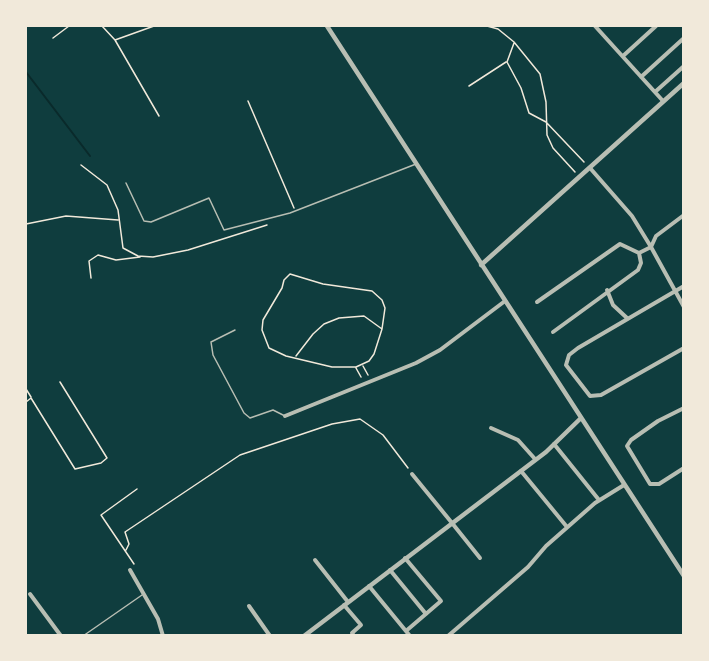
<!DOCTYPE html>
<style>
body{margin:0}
#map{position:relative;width:709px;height:661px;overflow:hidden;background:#0f3d3e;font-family:"Playfair Display",serif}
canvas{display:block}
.frame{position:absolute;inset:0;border:27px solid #f1e9da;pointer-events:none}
</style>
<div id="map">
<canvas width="709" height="661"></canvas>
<div class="frame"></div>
</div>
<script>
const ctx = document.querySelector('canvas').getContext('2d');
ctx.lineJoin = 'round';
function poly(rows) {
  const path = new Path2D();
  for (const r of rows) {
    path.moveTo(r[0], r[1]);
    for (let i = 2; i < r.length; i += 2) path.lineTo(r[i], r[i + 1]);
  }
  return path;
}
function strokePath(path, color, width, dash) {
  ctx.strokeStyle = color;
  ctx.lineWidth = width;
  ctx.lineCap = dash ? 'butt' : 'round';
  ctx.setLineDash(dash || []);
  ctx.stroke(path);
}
const stream = poly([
 [26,72,90,156]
]);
const path = poly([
 [102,26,115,40,154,26],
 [487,26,498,29,514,42,540,74,546,102,547,135,553,148,575,172],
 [53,38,69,26],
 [115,40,159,116],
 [514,43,507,62,521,88,529,113,546,122,584,162],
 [469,86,506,62],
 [248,101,294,208],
 [81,165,107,185,118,210,123,248,138,256,153,257,188,250,267,225],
 [26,224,66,216,118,220],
 [290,274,323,284,372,291,382,300,385,308,382,329,374,354,369,361,356,367,332,367,286,356,269,348,262,330,263,320,282,288,284,280,290,274],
 [91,278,89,261,98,255,116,260,140,257],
 [296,356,313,334,324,324,339,318,364,316,382,329],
 [363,366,368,375],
 [356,368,361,377],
 [26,389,31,397],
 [26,402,31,398,75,469,101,463,107,458,60,382],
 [126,550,129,544,125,532,240,455,332,424,360,419,383,435,408,468],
 [134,564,101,515,137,489]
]);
const service = poly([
 [126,183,144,221,151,222,209,198,224,230,290,213,416,164],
 [235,330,211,342,213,355,244,413,250,418,273,410,285,416],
 [83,636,142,595]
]);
const minor = poly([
 [595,26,663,101],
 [623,56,656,26],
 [641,77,684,38],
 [655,92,684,66],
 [590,168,632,216,651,247,656,236,684,215],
 [684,286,578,348,569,355,566,365,590,396,601,395,684,348],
 [607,290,613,305,627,318],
 [537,302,620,244,639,253,651,247,684,307],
 [553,332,638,270,641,263,639,253],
 [684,408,658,421,631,440,627,446,650,484,659,484,684,468],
 [285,416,416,363,440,350,505,301],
 [491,428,518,440,535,459],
 [554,444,599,500],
 [521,471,567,527],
 [412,474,452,523],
 [452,523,480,558],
 [405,558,441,601,406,631],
 [315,560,348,602],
 [130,570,158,619,163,636],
 [390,570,426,614],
 [369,586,410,636],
 [30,594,61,636],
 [344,605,361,625,352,633,354,636],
 [249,606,270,636],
 [448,636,528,567,546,546,595,503,624,485]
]);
const tertiary = poly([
 [327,26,684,576],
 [481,265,684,83],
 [304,636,546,452,581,418]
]);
strokePath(stream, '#0a2a2b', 2);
strokePath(path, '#f1e9da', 1.5);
strokePath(service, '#b8beb3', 1.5);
strokePath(minor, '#b8beb3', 4);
strokePath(tertiary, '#b8beb3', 4.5);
</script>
